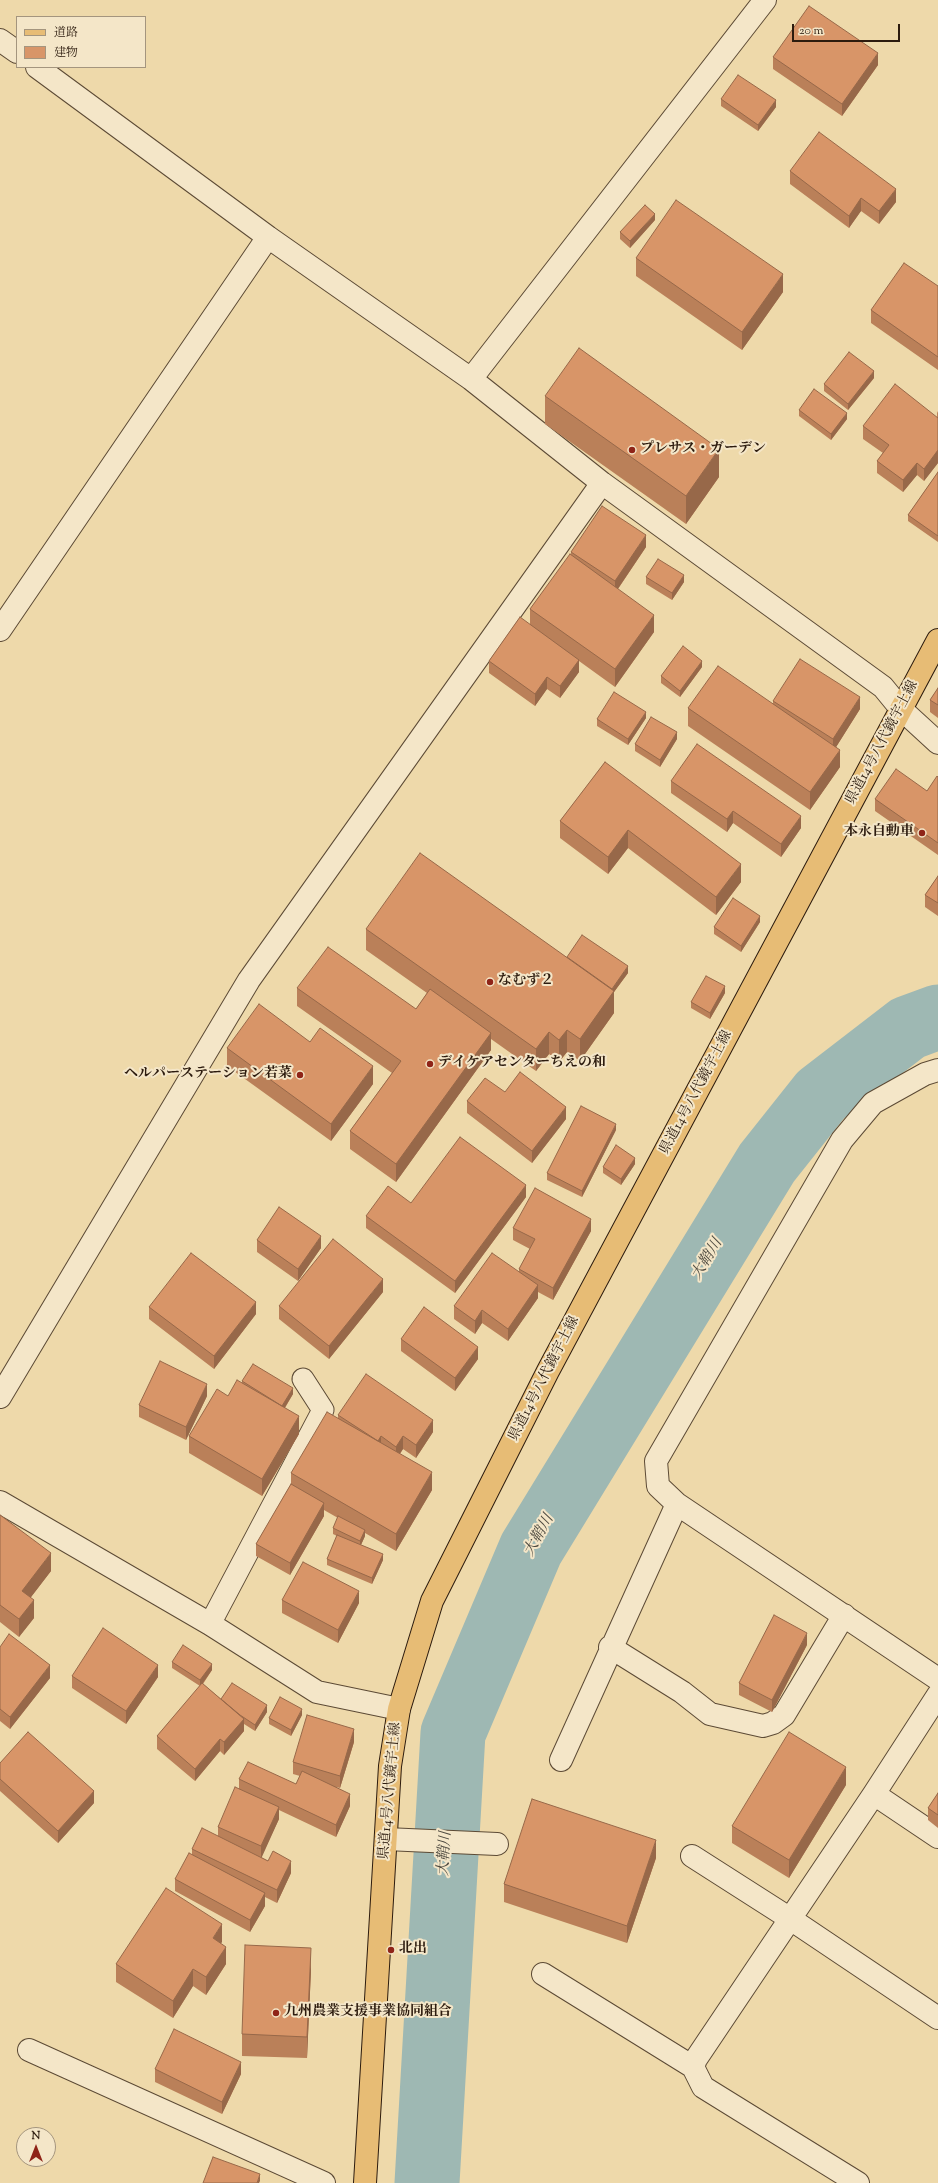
<!DOCTYPE html>
<meta charset="utf-8">
<style>
body{margin:0}
#map{position:relative;width:938px;height:2183px;overflow:hidden;background:#eed9aa;font-family:"Sorts Mill Goudy","Noto Serif JP",serif}
canvas{display:block}
.legend{position:absolute;left:16px;top:16px;width:130px;height:52px;box-sizing:border-box;background:#f4e6c8;border:1px solid #a4957e;margin:0;padding:5px 7px;list-style:none;font-size:12px;color:#2c1b0e}
.legend li{display:flex;align-items:center;gap:8px;height:20px}
.legend b{width:20px;border:1px solid #a4957e}
.north{position:absolute;left:16px;top:2127px;width:40px;height:40px;box-sizing:border-box;background:#f4e6c8;border:1px solid #a4957e;border-radius:50%;rotate:0deg;font-size:11px;font-weight:700;line-height:16px;text-align:center;color:#2c1b0e}
.north::after{content:'';display:block;margin:auto;width:14px;height:18px;background:#8f2418;clip-path:polygon(50% 0,100% 100%,50% 72%,0 100%)}
.scale{position:absolute;left:792px;top:24px;width:108px;height:18px;box-sizing:border-box;border:2px solid #2c1b0e;border-top:0;padding-left:5px;font-size:12px;line-height:14px;white-space:nowrap;color:#2c1b0e;-webkit-text-stroke:3px #f4e6c8;paint-order:stroke}
</style>
<div id="map">
<canvas width="938" height="2183"></canvas>
<ul class="legend">
<li><b style="height:5px;background:#e7bc75"></b>道路</li>
<li><b style="height:11px;background:#d89568"></b>建物</li>
</ul>
<div class="north">N</div>
<div class="scale">20 m</div>
</div>
<script>
const ctx = document.querySelector('canvas').getContext('2d');
ctx.lineJoin = 'round';
function poly(rows) {
  const path = new Path2D();
  for (const r of rows) {
    path.moveTo(r[0], r[1]);
    for (let i = 2; i < r.length; i += 2) path.lineTo(r[i], r[i + 1]);
  }
  return path;
}
function strokePath(path, color, width, dash) {
  ctx.strokeStyle = color;
  ctx.lineWidth = width;
  ctx.lineCap = dash ? 'butt' : 'round';
  ctx.setLineDash(dash || []);
  ctx.stroke(path);
}
function fill(path, color) {
  ctx.fillStyle = color;
  ctx.fill(path, 'evenodd');
}
function drawText(font, color, halo, rows, align = 'center') {
  ctx.font = font + ' "Sorts Mill Goudy","Noto Serif JP",serif';
  ctx.lineWidth = 4;
  ctx.setLineDash([]);
  ctx.textBaseline = 'middle';
  ctx.strokeStyle = halo;
  ctx.fillStyle = color;
  for (const [text, x, y, turn = 0] of rows) {
    ctx.save();
    ctx.translate(x, y);
    ctx.rotate((+turn || 0) * Math.PI / 180);
    ctx.textAlign = isNaN(turn) ? turn : align;
    if (halo) ctx.strokeText(text, 0, 0);
    ctx.fillText(text, 0, 0);
    ctx.restore();
  }
}
const river = poly([
 [427,2183,453,1733,531,1549,767,1163,821,1095,908,1028,938,1017]
]);
const lane = poly([
 [210,1624,323,1410,303,1379]
]);
const street = poly([
 [0,40,17,52],
 [37,67,268,237,471,379,602,483,883,687,901,709,938,743],
 [471,379,765,0],
 [0,630,268,237],
 [938,1070,925,1074,873,1103,842,1140,656,1461,658,1486,677,1504,938,1679],
 [0,1397,249,980,602,483],
 [0,1502,210,1624,317,1692,399,1709],
 [610,1647,682,1692,710,1714,763,1726,773,1723,784,1715,844,1615],
 [561,1760,677,1504],
 [874,1794,938,1837],
 [386,1839,497,1844],
 [692,1856,789,1918,938,2018],
 [543,1974,693,2067,703,2087,858,2183],
 [29,2050,324,2183],
 [693,2067,696,2059,874,1794,938,1695]
]);
const primary = poly([
 [365,2183,390,1766,399,1709,432,1601,548,1371,938,640]
]);
const wall = poly([
 [773,57,878,65,842,116,773,69],
 [721,99,776,107,758,131,721,106],
 [790,171,896,202,879,224,861,211,849,228,790,184],
 [655,220,630,248,620,239,620,232],
 [636,258,783,292,742,350,636,276],
 [938,286,938,370,871,323,871,310],
 [874,378,848,410,824,391,824,384],
 [545,396,719,477,686,524,545,424],
 [799,410,847,419,831,440,799,416],
 [938,411,938,463,924,481,917,475,903,492,877,473,877,461,883,453,863,439,863,426,937,417,937,413],
 [938,472,938,542,908,521,908,515],
 [646,547,618,589,654,632,615,687,579,661,579,672,560,698,547,689,535,706,489,673,489,661,530,624,530,609,571,554,571,552],
 [646,577,684,582,672,600,646,584],
 [702,667,680,697,661,683,661,676],
 [938,688,938,718,930,712,930,700],
 [773,701,860,709,836,747,840,767,810,810,688,726,688,708,773,704],
 [646,718,628,745,597,726,597,719],
 [677,739,660,767,635,751,635,744],
 [605,762,741,882,716,915,628,848,608,874,560,838,560,821],
 [938,777,938,855,875,811,875,799,927,791],
 [671,781,801,828,781,857,733,823,727,832,671,793],
 [938,876,938,916,925,907,925,895],
 [760,922,741,952,714,934,714,927],
 [366,929,567,957,628,973,614,992,614,1013,580,1061,567,1052,559,1062,549,1054,536,1071,491,1039,491,1050,396,1182,350,1149,350,1131,392,1073,297,1006,297,988,416,1009,427,993,366,950],
 [725,993,710,1019,691,1008,691,1002],
 [227,1048,373,1084,331,1141,227,1066],
 [505,1092,566,1119,532,1163,467,1113,467,1101],
 [616,1130,582,1197,547,1180,547,1173],
 [635,1164,621,1185,603,1173,603,1167],
 [526,1197,455,1293,366,1228,366,1216,411,1203],
 [513,1228,591,1231,553,1300,538,1292,538,1298,508,1341,482,1323,475,1334,454,1319,454,1306,519,1272,519,1269,530,1249,513,1240],
 [257,1240,321,1248,298,1281,257,1252],
 [383,1292,329,1359,279,1319,279,1306],
 [149,1307,256,1314,214,1369,149,1319],
 [401,1339,478,1359,455,1391,401,1351],
 [242,1381,293,1394,285,1408,299,1434,262,1496,189,1453,189,1436,242,1383],
 [207,1396,186,1440,139,1417,139,1405],
 [338,1415,433,1432,416,1458,403,1449,400,1454,432,1490,396,1551,365,1533,365,1536,361,1545,383,1560,372,1584,327,1565,327,1559,337,1536,333,1534,333,1528,338,1518,324,1510,324,1516,290,1575,256,1556,256,1544,291,1484,291,1473,338,1418],
 [0,1515,51,1571,30,1598,34,1618,19,1637,0,1622],
 [282,1600,359,1603,338,1643,282,1613],
 [807,1645,772,1712,739,1695,739,1683],
 [0,1647,50,1678,10,1729,0,1721],
 [172,1662,212,1670,203,1684,221,1699,267,1712,255,1731,244,1724,244,1731,224,1755,220,1751,195,1781,157,1749,157,1736,200,1686,172,1668],
 [72,1676,158,1677,126,1724,72,1688],
 [302,1715,291,1736,269,1724,269,1718],
 [354,1742,340,1788,336,1787,350,1806,336,1837,279,1810,279,1819,261,1857,291,1873,277,1903,265,1897,265,1906,250,1932,175,1891,175,1879,192,1854,192,1849,218,1836,218,1827,239,1789,239,1779,296,1784,300,1776,293,1774,293,1762],
 [0,1763,94,1803,58,1843,0,1791],
 [846,1785,789,1878,732,1843,732,1826],
 [938,1793,938,1828,928,1820,928,1808],
 [656,1858,627,1943,504,1902,504,1884],
 [222,1942,220,1943,226,1964,206,1995,193,1986,173,2018,116,1982,116,1964],
 [311,1970,307,2058,242,2056,242,2034],
 [155,2069,241,2074,222,2114,155,2082]
]);
const shadedWall = poly([
 [878,53,878,65,842,116,842,104],
 [776,100,776,107,758,131,758,125],
 [896,189,896,202,879,224,879,211],
 [861,198,861,211,849,228,849,216],
 [655,214,655,220,630,248,630,241],
 [783,274,783,292,742,350,742,332],
 [874,371,874,378,848,410,848,404],
 [847,413,847,419,831,440,831,434],
 [719,449,719,477,686,524,686,496],
 [938,450,938,463,924,481,924,469],
 [917,463,917,475,903,492,903,480],
 [646,535,646,547,615,593,615,581],
 [684,575,684,582,672,600,672,593],
 [654,615,654,632,615,687,615,669],
 [579,660,579,672,560,698,560,686],
 [702,661,702,667,680,697,680,691],
 [547,677,547,689,535,706,535,694],
 [860,697,860,709,833,752,833,739],
 [646,712,646,718,628,745,628,739],
 [677,732,677,739,660,767,660,760],
 [840,750,840,767,810,810,810,792],
 [733,811,733,823,727,832,727,819],
 [801,816,801,828,781,857,781,844],
 [628,830,628,848,608,874,608,857],
 [741,864,741,882,716,915,716,897],
 [760,916,760,922,741,952,741,946],
 [628,966,628,973,614,992,614,1013,580,1061,580,1039,609,994],
 [725,986,725,993,710,1019,710,1013],
 [567,1030,567,1052,559,1062,559,1040],
 [549,1032,549,1054,536,1071,536,1049],
 [491,1033,491,1050,396,1182,396,1164],
 [373,1066,373,1084,331,1141,331,1124],
 [566,1107,566,1119,532,1163,532,1151],
 [616,1124,616,1130,582,1197,582,1191],
 [635,1158,635,1164,621,1185,621,1179],
 [526,1185,526,1197,455,1293,455,1281],
 [591,1219,591,1231,553,1300,553,1288],
 [321,1236,321,1248,298,1281,298,1269],
 [383,1279,383,1292,329,1359,329,1346],
 [538,1285,538,1298,508,1341,508,1329],
 [256,1302,256,1314,214,1369,214,1356],
 [482,1310,482,1323,475,1334,475,1321],
 [478,1347,478,1359,455,1391,455,1378],
 [207,1384,207,1396,186,1440,186,1427],
 [293,1388,293,1394,282,1412,282,1406],
 [299,1416,299,1434,262,1496,262,1479],
 [433,1420,433,1432,416,1458,416,1445],
 [381,1436,381,1449,378,1441],
 [403,1436,403,1449,396,1459,396,1447],
 [432,1472,432,1490,396,1551,396,1534],
 [324,1503,324,1516,290,1575,290,1563],
 [365,1530,365,1536,360,1547,360,1541],
 [51,1553,51,1571,22,1609,22,1591],
 [383,1554,383,1560,372,1584,372,1578],
 [359,1591,359,1603,338,1643,338,1630],
 [34,1600,34,1618,19,1637,19,1619],
 [807,1633,807,1645,772,1712,772,1700],
 [212,1664,212,1670,200,1687,200,1680],
 [50,1665,50,1678,10,1729,10,1717],
 [158,1665,158,1677,126,1724,126,1711],
 [267,1705,267,1712,255,1731,255,1725],
 [302,1709,302,1715,291,1736,291,1730],
 [244,1719,244,1731,224,1755,224,1742],
 [354,1729,354,1742,340,1788,340,1776],
 [220,1739,220,1751,195,1781,195,1769],
 [846,1767,846,1785,789,1878,789,1860],
 [94,1791,94,1803,58,1843,58,1831],
 [350,1794,350,1806,336,1837,336,1825],
 [279,1807,279,1819,261,1859,261,1846],
 [656,1840,656,1858,627,1943,627,1926],
 [291,1861,291,1873,277,1903,277,1890],
 [265,1893,265,1906,250,1932,250,1920],
 [222,1924,222,1942,213,1956,213,1938],
 [226,1947,226,1964,206,1995,206,1977],
 [311,1948,311,1970,307,2058,307,2037],
 [193,1969,193,1986,173,2018,173,2001],
 [241,2062,241,2074,222,2114,222,2102],
 [260,2174,260,2181,259,2183,257,2183]
]);
const building = poly([
 [809,6,878,53,842,104,773,57,809,6],
 [738,75,776,100,758,125,721,99,738,75],
 [819,132,896,189,879,211,861,198,849,216,790,171,819,132],
 [676,200,783,274,742,332,636,258,676,200],
 [645,205,655,214,630,241,620,232,645,205],
 [904,263,938,286,938,357,871,310,904,263],
 [579,348,719,449,686,496,545,396,579,348],
 [849,352,874,371,848,404,824,384,849,352],
 [895,384,938,418,938,450,924,469,917,463,903,480,877,461,889,445,863,426,895,384],
 [814,389,847,413,831,434,799,410,814,389],
 [938,472,938,536,908,515,938,472],
 [602,506,646,535,615,581,571,552,602,506],
 [570,554,654,615,615,669,530,609,570,554],
 [658,559,684,575,672,593,646,577,658,559],
 [520,617,579,660,560,686,547,677,535,694,489,661,520,617],
 [683,646,702,661,680,691,661,676,683,646],
 [800,659,860,697,833,739,773,701,800,659],
 [718,666,840,750,810,792,688,708,718,666],
 [938,688,938,705,930,700,938,688],
 [614,692,646,712,628,739,597,719,614,692],
 [651,717,677,732,660,760,635,744,651,717],
 [697,744,801,816,781,844,733,811,727,819,671,781,697,744],
 [605,762,741,864,716,897,628,830,608,857,560,821,605,762],
 [896,769,927,791,937,776,938,777,938,843,875,799,896,769],
 [420,853,614,991,580,1039,567,1030,559,1040,549,1032,536,1049,366,929,420,853],
 [938,876,938,903,925,895,938,876],
 [733,898,760,916,741,946,714,927,733,898],
 [582,935,628,966,612,989,567,957,582,935],
 [328,947,416,1009,430,989,491,1033,396,1164,350,1131,401,1061,297,988,328,947],
 [706,976,725,986,710,1013,691,1002,706,976],
 [259,1004,310,1042,320,1028,373,1066,331,1124,227,1048,259,1004],
 [520,1072,566,1107,532,1151,467,1101,485,1078,505,1092,520,1072],
 [581,1106,616,1124,582,1191,547,1173,581,1106],
 [460,1137,526,1185,455,1281,366,1216,388,1186,411,1203,460,1137],
 [616,1145,635,1158,621,1179,603,1167,616,1145],
 [535,1188,591,1219,553,1288,519,1269,535,1239,513,1228,535,1188],
 [279,1207,321,1236,298,1269,257,1240,279,1207],
 [333,1239,383,1279,329,1346,279,1306,333,1239],
 [191,1253,256,1302,214,1356,149,1307,191,1253],
 [492,1253,538,1285,508,1329,482,1310,475,1321,454,1306,492,1253],
 [424,1307,478,1347,455,1378,401,1339,424,1307],
 [160,1361,207,1384,186,1427,139,1405,160,1361],
 [253,1364,293,1388,282,1406,242,1381,253,1364],
 [366,1374,433,1420,416,1445,403,1436,396,1447,381,1436,378,1441,338,1415,366,1374],
 [237,1380,299,1416,262,1479,189,1436,217,1389,228,1396,237,1380],
 [327,1412,432,1472,396,1534,291,1473,327,1412],
 [291,1484,324,1503,290,1563,256,1544,291,1484],
 [0,1515,51,1553,22,1591,34,1600,19,1619,0,1605,0,1515],
 [338,1516,365,1530,360,1541,333,1528,338,1516],
 [337,1535,383,1554,372,1578,327,1559,337,1535],
 [303,1562,359,1591,338,1630,282,1600,303,1562],
 [774,1615,807,1633,772,1700,739,1683,774,1615],
 [103,1628,158,1665,126,1711,72,1676,103,1628],
 [9,1634,50,1665,10,1717,0,1709,0,1647,9,1634],
 [183,1645,212,1664,200,1680,172,1662,183,1645],
 [202,1683,244,1719,224,1742,220,1739,195,1769,157,1736,202,1683],
 [232,1683,267,1705,255,1725,240,1715,221,1699,232,1683],
 [280,1697,302,1709,291,1730,269,1718,280,1697],
 [307,1715,354,1729,340,1776,293,1762,307,1715],
 [28,1732,94,1791,58,1831,0,1779,0,1763,28,1732],
 [789,1732,846,1767,789,1860,732,1826,789,1732],
 [248,1762,296,1784,302,1771,350,1794,336,1825,239,1779,248,1762],
 [235,1787,279,1807,261,1846,218,1827,235,1787],
 [938,1793,938,1815,928,1808,938,1793],
 [532,1799,656,1840,627,1926,504,1884,532,1799],
 [202,1828,268,1861,273,1851,291,1861,277,1890,192,1849,202,1828],
 [189,1853,265,1893,250,1920,175,1879,189,1853],
 [166,1888,222,1924,213,1938,226,1947,206,1977,193,1969,173,2001,116,1964,166,1888],
 [245,1945,311,1948,307,2037,242,2034,245,1945],
 [174,2029,241,2062,222,2102,155,2069,174,2029],
 [213,2157,260,2174,257,2183,203,2183,213,2157]
]);
const markers = [
 [632,450,4,"#8f2418"],
 [922,833,4,"#8f2418"],
 [490,982,4,"#8f2418"],
 [430,1064,4,"#8f2418"],
 [300,1075,4,"#8f2418"],
 [391,1950,4,"#8f2418"],
 [276,2013,4,"#8f2418"]
];
const poiNames = [
 ["プレサス・ガーデン",640,450],
 ["本永自動車",914,833,"right"],
 ["なむず２",498,982],
 ["デイケアセンターちえの和",438,1064],
 ["ヘルパーステーション若菜",292,1075,"right"],
 ["北出",399,1950],
 ["九州農業支援事業協同組合",284,2013]
];
const streetNames = [
 ["県道14号八代鏡宇土線",883,743,-62],
 ["県道14号八代鏡宇土線",697,1093,-62],
 ["県道14号八代鏡宇土線",545,1379,-63],
 ["県道14号八代鏡宇土線",391,1791,-85]
];
const waterNames = [
 ["大鞘川",708,1260,-59],
 ["大鞘川",540,1536,-61],
 ["大鞘川",446,1854,-87]
];
strokePath(river, '#9eb8b3', 65);
strokePath(lane, '#5c4a35', 23);
strokePath(street, '#5c4a35', 24);
strokePath(primary, '#2c1b0e', 24);
strokePath(lane, '#f4e6c8', 21);
strokePath(street, '#f4e6c8', 22);
strokePath(primary, '#e7bc75', 22);
fill(wall, '#ba8059');
fill(shadedWall, '#976849');
fill(building, '#d89568');
strokePath(building, '#976849', 1);
for (const [x, y, r, color] of markers) {
  const dot = new Path2D();
  dot.arc(x, y, r, 0, 2 * Math.PI);
  ctx.fillStyle = color;
  ctx.fill(dot);
  strokePath(dot, '#f4e6c8', 1.5);
}
drawText('bold 14px', '#2c1b0e', '#f4e6c8', poiNames, 'left');
drawText('14px', '#2c1b0e', '#f4e6c8', streetNames);
drawText('italic 15px', '#4e4a40', '#f4e6c8', waterNames);
</script>
